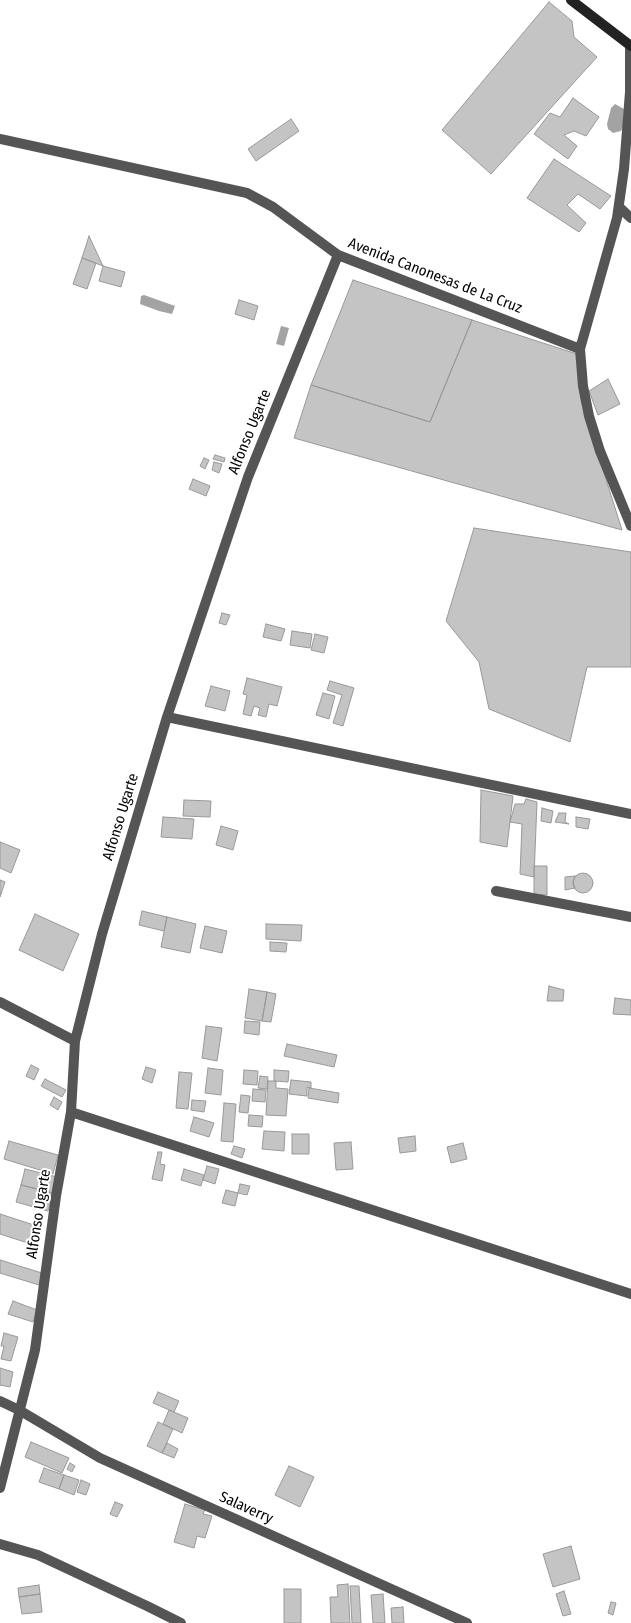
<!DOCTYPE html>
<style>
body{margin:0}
canvas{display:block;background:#fff}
</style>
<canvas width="631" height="1623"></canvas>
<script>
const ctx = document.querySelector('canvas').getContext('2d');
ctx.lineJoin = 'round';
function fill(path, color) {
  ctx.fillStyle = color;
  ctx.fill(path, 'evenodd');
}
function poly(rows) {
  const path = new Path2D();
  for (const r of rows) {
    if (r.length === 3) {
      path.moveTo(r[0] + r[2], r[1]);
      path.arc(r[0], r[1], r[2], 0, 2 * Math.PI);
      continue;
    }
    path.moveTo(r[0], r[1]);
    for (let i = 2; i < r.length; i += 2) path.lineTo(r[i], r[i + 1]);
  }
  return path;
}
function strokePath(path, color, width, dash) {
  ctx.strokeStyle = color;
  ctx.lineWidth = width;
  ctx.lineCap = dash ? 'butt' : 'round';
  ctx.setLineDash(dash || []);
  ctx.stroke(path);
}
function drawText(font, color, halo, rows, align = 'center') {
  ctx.font = font + ' "Fira Sans Condensed",sans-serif';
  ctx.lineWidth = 4;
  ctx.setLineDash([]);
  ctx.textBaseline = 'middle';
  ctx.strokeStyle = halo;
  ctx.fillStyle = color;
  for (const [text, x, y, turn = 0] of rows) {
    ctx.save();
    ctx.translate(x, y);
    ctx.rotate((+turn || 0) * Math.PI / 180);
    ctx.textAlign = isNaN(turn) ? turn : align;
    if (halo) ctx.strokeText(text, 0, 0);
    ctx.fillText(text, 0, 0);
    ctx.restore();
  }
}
const water = poly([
 [615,104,624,109,623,126,621,131,613,133,608,129,607,124,611,108],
 [144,295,175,306,172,314,159,311,140,304,141,296],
 [281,326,289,328,284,346,276,344]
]);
const building = poly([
 [549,2,572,21,574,37,597,57,491,174,442,130,549,2],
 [573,98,599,117,586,136,574,131,564,135,577,146,568,159,534,134,550,113,560,117,573,98],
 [291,119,299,131,256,161,248,149,291,119],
 [554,159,611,196,600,209,578,194,567,205,586,223,579,232,527,198,554,159],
 [89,236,103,266,82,258,89,236],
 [82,258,96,263,87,289,73,284,82,258],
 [103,266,125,272,121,287,99,281,103,266],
 [353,280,472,320,430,422,311,385,353,280],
 [239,300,258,306,254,320,235,314,239,300],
 [472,320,577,354,581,400,622,530,294,438,311,385,430,422,472,320],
 [608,379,620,404,598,415,589,391,608,379],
 [215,455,225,458,224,462,213,459,215,455],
 [204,458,209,460,205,469,200,466,204,458],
 [214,462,222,464,219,473,212,470,214,462],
 [193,479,210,486,206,496,189,489,193,479],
 [474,528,631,552,631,667,587,667,570,742,489,709,479,662,446,621,474,528],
 [222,613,230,615,226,625,219,623,222,613],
 [266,624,285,629,281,641,263,637,266,624],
 [292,631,312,634,310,648,290,645,292,631],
 [315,634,328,637,324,653,311,650,315,634],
 [247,678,282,687,277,706,269,704,266,717,258,715,260,708,254,706,251,716,243,714,247,695,243,694,247,678],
 [330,681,354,688,343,726,333,723,342,695,327,690,330,681],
 [211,686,230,691,225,711,205,706,211,686],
 [323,693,335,696,329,719,316,715,323,693],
 [481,790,513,796,507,847,480,842,481,790],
 [526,799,537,802,534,877,520,874,522,824,510,822,515,804,524,804,526,799],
 [184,800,211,801,210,817,183,816,184,800],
 [542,808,553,811,551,823,541,821,542,808],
 [559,813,566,813,565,822,569,824,555,822,559,813],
 [163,817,194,819,192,839,161,837,163,817],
 [576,817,590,819,588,829,576,827,576,817],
 [221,826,238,831,233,850,216,845,221,826],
 [0,842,20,850,11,873,0,868,0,842],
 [534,866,547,866,547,895,534,894,534,866],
 [583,883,10],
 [575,876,573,882,575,888,565,890,565,877,575,876],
 [0,880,5,882,0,897,0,880],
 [142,911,167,917,164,931,139,925,142,911],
 [35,914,79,934,63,971,19,950,35,914],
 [167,917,196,924,190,953,161,947,167,917],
 [266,924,302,925,301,941,266,939,266,924],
 [205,926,227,931,222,953,200,948,205,926],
 [270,942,287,943,286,952,270,951,270,942],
 [549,986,564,990,563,1001,547,1001,549,986],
 [249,989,267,992,262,1021,245,1018,249,989],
 [267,992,276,994,271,1022,262,1021,267,992],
 [615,998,631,1000,631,1015,613,1014,615,998],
 [245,1021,260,1022,259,1035,244,1033,245,1021],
 [206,1026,222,1028,217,1061,202,1058,206,1026],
 [287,1044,337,1055,334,1067,284,1056,287,1044],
 [31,1065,39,1069,34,1080,26,1076,31,1065],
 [146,1067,156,1070,152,1083,142,1079,146,1067],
 [208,1068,223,1070,221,1095,205,1093,208,1068],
 [244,1070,258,1071,257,1085,243,1084,244,1070],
 [274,1070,289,1071,288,1082,274,1081,274,1070],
 [179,1072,192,1073,188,1109,176,1108,179,1072],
 [260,1076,268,1077,267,1089,258,1088,260,1076],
 [45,1079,66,1090,62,1097,41,1086,45,1079],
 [291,1080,311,1082,311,1088,307,1087,307,1096,289,1094,291,1080],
 [268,1081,276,1081,276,1088,288,1089,286,1116,266,1115,268,1081],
 [309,1088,339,1093,338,1103,308,1098,309,1088],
 [253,1089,266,1090,265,1102,252,1101,253,1089],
 [241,1095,250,1096,248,1113,239,1112,241,1095],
 [54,1097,62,1102,58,1110,50,1105,54,1097],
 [192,1100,206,1101,204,1112,191,1110,192,1100],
 [224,1103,236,1104,233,1142,221,1141,224,1103],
 [249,1115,263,1116,262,1127,248,1126,249,1115],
 [194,1117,214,1123,209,1137,190,1131,194,1117],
 [264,1131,285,1132,284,1151,262,1149,264,1131],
 [292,1134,309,1134,309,1154,292,1154,292,1134],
 [415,1136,416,1151,400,1153,398,1138,415,1136],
 [9,1141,58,1155,53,1174,4,1159,9,1141],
 [351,1142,353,1169,336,1170,334,1143,351,1142],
 [463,1143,467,1159,451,1163,447,1147,463,1143],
 [234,1146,245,1149,242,1158,231,1154,234,1146],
 [158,1152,162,1152,160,1164,165,1165,162,1181,152,1179,158,1152],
 [207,1166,219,1169,215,1184,203,1180,207,1166],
 [25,1169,57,1177,53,1193,21,1185,25,1169],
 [184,1169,204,1175,201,1186,181,1180,184,1169],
 [240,1184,250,1186,247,1195,238,1193,240,1184],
 [21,1185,53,1193,48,1211,16,1202,21,1185],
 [226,1190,238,1193,235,1206,222,1203,226,1190],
 [0,1214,37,1226,31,1244,0,1234,0,1214],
 [0,1260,42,1273,39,1285,0,1273,0,1260],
 [13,1301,37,1310,33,1322,8,1314,13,1301],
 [4,1333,18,1337,11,1361,1,1359,4,1346,1,1346,4,1333],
 [0,1368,13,1372,10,1387,0,1385,0,1368],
 [158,1392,179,1401,174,1412,153,1403,158,1392],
 [169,1410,188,1418,182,1433,163,1424,169,1410],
 [158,1422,173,1429,162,1453,147,1446,158,1422],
 [31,1442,69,1458,62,1473,25,1457,31,1442],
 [167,1443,178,1449,174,1458,162,1453,167,1443],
 [70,1463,75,1466,72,1472,67,1469,70,1463],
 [289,1466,314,1477,300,1507,275,1495,289,1466],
 [44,1468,64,1475,59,1489,39,1482,44,1468],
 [64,1475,79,1480,74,1495,59,1489,64,1475],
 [81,1480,90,1484,86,1495,77,1492,81,1480],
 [115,1502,123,1505,117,1517,110,1514,115,1502],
 [185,1504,205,1510,203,1514,212,1516,205,1538,197,1536,194,1548,174,1542,185,1504],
 [571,1546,580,1579,553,1587,543,1554,571,1546],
 [348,1584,350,1623,331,1623,330,1597,338,1597,337,1585,348,1584],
 [39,1585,40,1594,19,1597,18,1588,39,1585],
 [350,1586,359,1586,361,1623,352,1623,350,1586],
 [284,1589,301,1589,301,1623,284,1623,284,1589],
 [564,1591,571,1614,563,1616,556,1594,564,1591],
 [40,1594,42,1612,22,1614,19,1597,40,1594],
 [383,1594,385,1623,373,1623,371,1595,383,1594],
 [611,1602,616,1603,613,1615,608,1613,611,1602],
 [403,1607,404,1623,392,1623,391,1608,403,1607]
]);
const street = poly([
 [630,46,630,92,624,169,617,218,580,349,583,386,589,416,600,451,631,526],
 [0,139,247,193,273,207,338,255,580,349],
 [619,207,631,218],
 [167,717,631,814],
 [496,891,631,917],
 [0,1002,75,1041],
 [71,1112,631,1294],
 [0,1401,19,1410,100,1458,467,1623],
 [0,1488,35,1350,56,1196,71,1112,75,1041,102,934,167,717,248,477,338,255],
 [0,1544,38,1555,147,1606,181,1623]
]);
const secondary = poly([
 [571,0,631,46]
]);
const streetNames = [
 ["Avenida Canonesas de La Cruz",435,276,21],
 ["Alfonso Ugarte",250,432,-68],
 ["Alfonso Ugarte",121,817,-73],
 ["Alfonso Ugarte",39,1214,-81],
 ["Salaverry",246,1508,24]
];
fill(water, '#a3a3a3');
fill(building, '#c4c4c4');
strokePath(building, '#999', 1);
strokePath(street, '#555', 10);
strokePath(secondary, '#222', 10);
drawText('15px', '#000', '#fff', streetNames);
</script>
